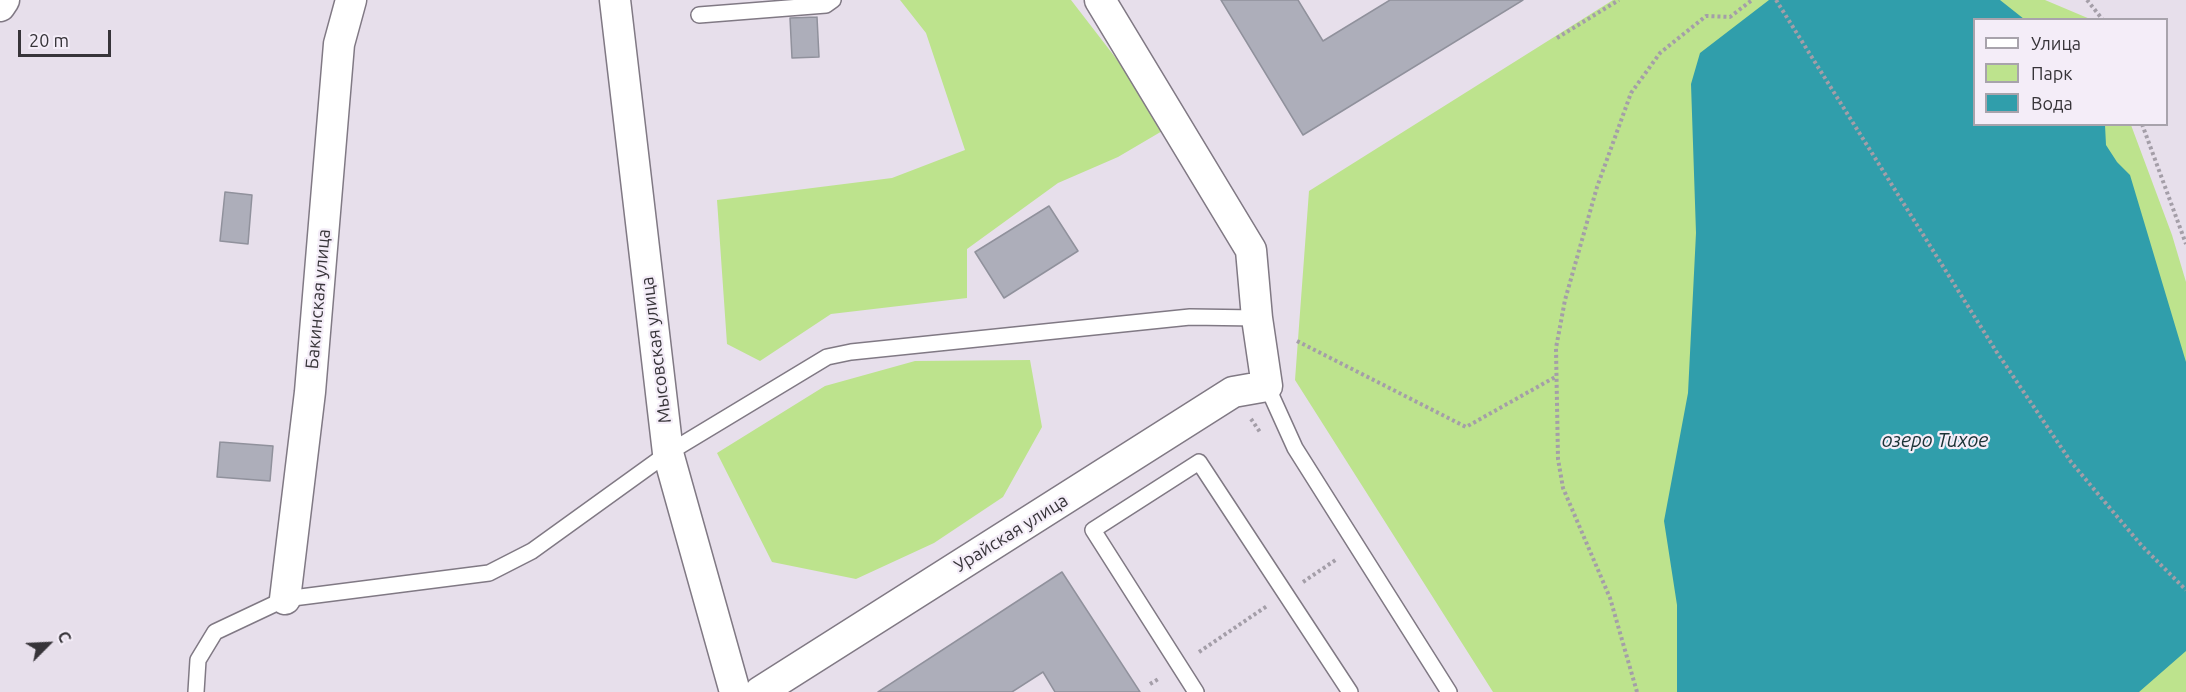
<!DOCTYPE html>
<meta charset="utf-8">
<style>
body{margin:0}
#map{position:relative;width:2186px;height:692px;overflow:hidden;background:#e7dfeb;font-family:Ubuntu,sans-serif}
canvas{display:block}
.legend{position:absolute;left:1973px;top:18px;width:195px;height:108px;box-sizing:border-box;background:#f4edf8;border:2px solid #a8a3ac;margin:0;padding:8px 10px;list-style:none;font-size:18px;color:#373439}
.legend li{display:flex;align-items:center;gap:12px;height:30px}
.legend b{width:30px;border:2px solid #a8a3ac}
.north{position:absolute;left:18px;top:614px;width:60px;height:60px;-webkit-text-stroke:4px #f4edf8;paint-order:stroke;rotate:66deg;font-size:16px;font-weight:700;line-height:24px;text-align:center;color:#373439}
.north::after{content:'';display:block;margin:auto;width:21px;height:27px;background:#373439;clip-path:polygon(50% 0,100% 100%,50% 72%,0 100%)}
.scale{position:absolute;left:18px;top:30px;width:93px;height:27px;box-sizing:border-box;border:3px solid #373439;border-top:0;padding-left:8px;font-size:18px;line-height:21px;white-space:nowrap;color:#373439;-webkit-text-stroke:4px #f4edf8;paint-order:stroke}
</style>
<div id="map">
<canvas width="2186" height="692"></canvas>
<ul class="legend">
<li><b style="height:8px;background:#fff"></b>Улица</li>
<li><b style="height:16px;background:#bde38d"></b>Парк</li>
<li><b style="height:16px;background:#309eab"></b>Вода</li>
</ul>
<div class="north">С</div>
<div class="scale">20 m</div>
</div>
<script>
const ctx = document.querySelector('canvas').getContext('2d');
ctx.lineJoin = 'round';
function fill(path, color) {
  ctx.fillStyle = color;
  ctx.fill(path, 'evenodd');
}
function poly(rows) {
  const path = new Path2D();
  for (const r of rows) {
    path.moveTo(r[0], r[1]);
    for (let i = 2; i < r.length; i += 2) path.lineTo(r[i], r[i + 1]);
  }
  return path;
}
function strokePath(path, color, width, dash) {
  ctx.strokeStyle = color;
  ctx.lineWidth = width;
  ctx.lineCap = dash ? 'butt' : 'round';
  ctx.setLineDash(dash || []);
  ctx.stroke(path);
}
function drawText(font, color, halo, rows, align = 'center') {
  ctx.font = font + ' Ubuntu,sans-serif';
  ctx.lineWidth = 4.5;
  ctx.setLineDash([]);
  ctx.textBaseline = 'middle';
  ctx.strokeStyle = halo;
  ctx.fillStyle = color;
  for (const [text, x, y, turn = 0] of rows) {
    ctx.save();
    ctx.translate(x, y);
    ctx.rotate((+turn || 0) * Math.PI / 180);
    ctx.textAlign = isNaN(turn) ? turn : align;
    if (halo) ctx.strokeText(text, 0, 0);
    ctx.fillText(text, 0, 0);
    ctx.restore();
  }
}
const green = poly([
 [900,0,1071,0,1169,127,1118,157,1058,183,967,249,967,298,831,314,760,361,727,344,717,200,892,178,965,150,926,33],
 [1613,0,2045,0,2090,19,1974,20,1974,124,2131,125,2172,235,2186,282,2186,692,1493,692,1295,380,1309,191],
 [1030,360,1042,427,1003,497,934,543,856,579,772,562,717,453,825,386,915,361]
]);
const water = poly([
 [1769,0,2000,0,2024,19,1974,20,1974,124,2105,125,2106,145,2117,162,2130,175,2186,362,2186,651,2139,692,1677,692,1677,605,1664,521,1688,393,1696,233,1691,84,1700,53]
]);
const building = poly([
 [1221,0,1298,0,1323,41,1390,0,1523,0,1303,135,1221,0],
 [817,17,819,57,792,58,790,18,817,17],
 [225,192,252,195,248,244,220,241,225,192],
 [1049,206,1078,251,1004,298,975,252,1049,206],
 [220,442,273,446,270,481,217,477,220,442],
 [1062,572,1140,692,1055,692,1043,672,1012,692,878,692,1062,572]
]);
const path = poly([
 [1776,0,1996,351,2071,462,2142,546,2186,590],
 [2087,0,2103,20],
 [1557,38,1619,0],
 [2142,124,2186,244],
 [1297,341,1466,427,1557,376],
 [1251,419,1260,432],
 [1303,582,1337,559],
 [1199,652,1267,606],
 [1150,684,1160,678],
 [1637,692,1610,598,1563,488,1558,459,1556,348,1565,300,1597,187,1631,93,1660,53,1706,16,1730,17,1752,0]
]);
const service = poly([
 [699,15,826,5,833,0],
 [1267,386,1295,448,1449,692],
 [196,692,198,660,215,632,285,599,489,573,532,551,668,453,827,357,851,352,1190,317,1257,318],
 [1196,692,1093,530,1199,462,1350,692]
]);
const minor = poly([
 [615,0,668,453,735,692],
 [0,6,4,0],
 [285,599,310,392,339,44,351,0],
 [760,692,1233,392,1267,386,1257,318,1251,250,1100,0]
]);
const streetNames = [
 ["Бакинская улица",318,299,-85],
 ["Мысовская улица",656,350,-97],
 ["Урайская улица",1011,533,-32]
];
const waterNames = [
 ["озеро Тихое",1935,440]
];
fill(green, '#bde38d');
fill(water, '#309eab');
fill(building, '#adaeba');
strokePath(building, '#90919c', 1.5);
strokePath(service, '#807984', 18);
strokePath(minor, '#807984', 33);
strokePath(path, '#a49ea8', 4, [3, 3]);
strokePath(service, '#fff', 15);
strokePath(minor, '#fff', 30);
drawText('18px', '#373439', '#f4edf8', streetNames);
drawText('italic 20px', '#1a3235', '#f4edf8', waterNames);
</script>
